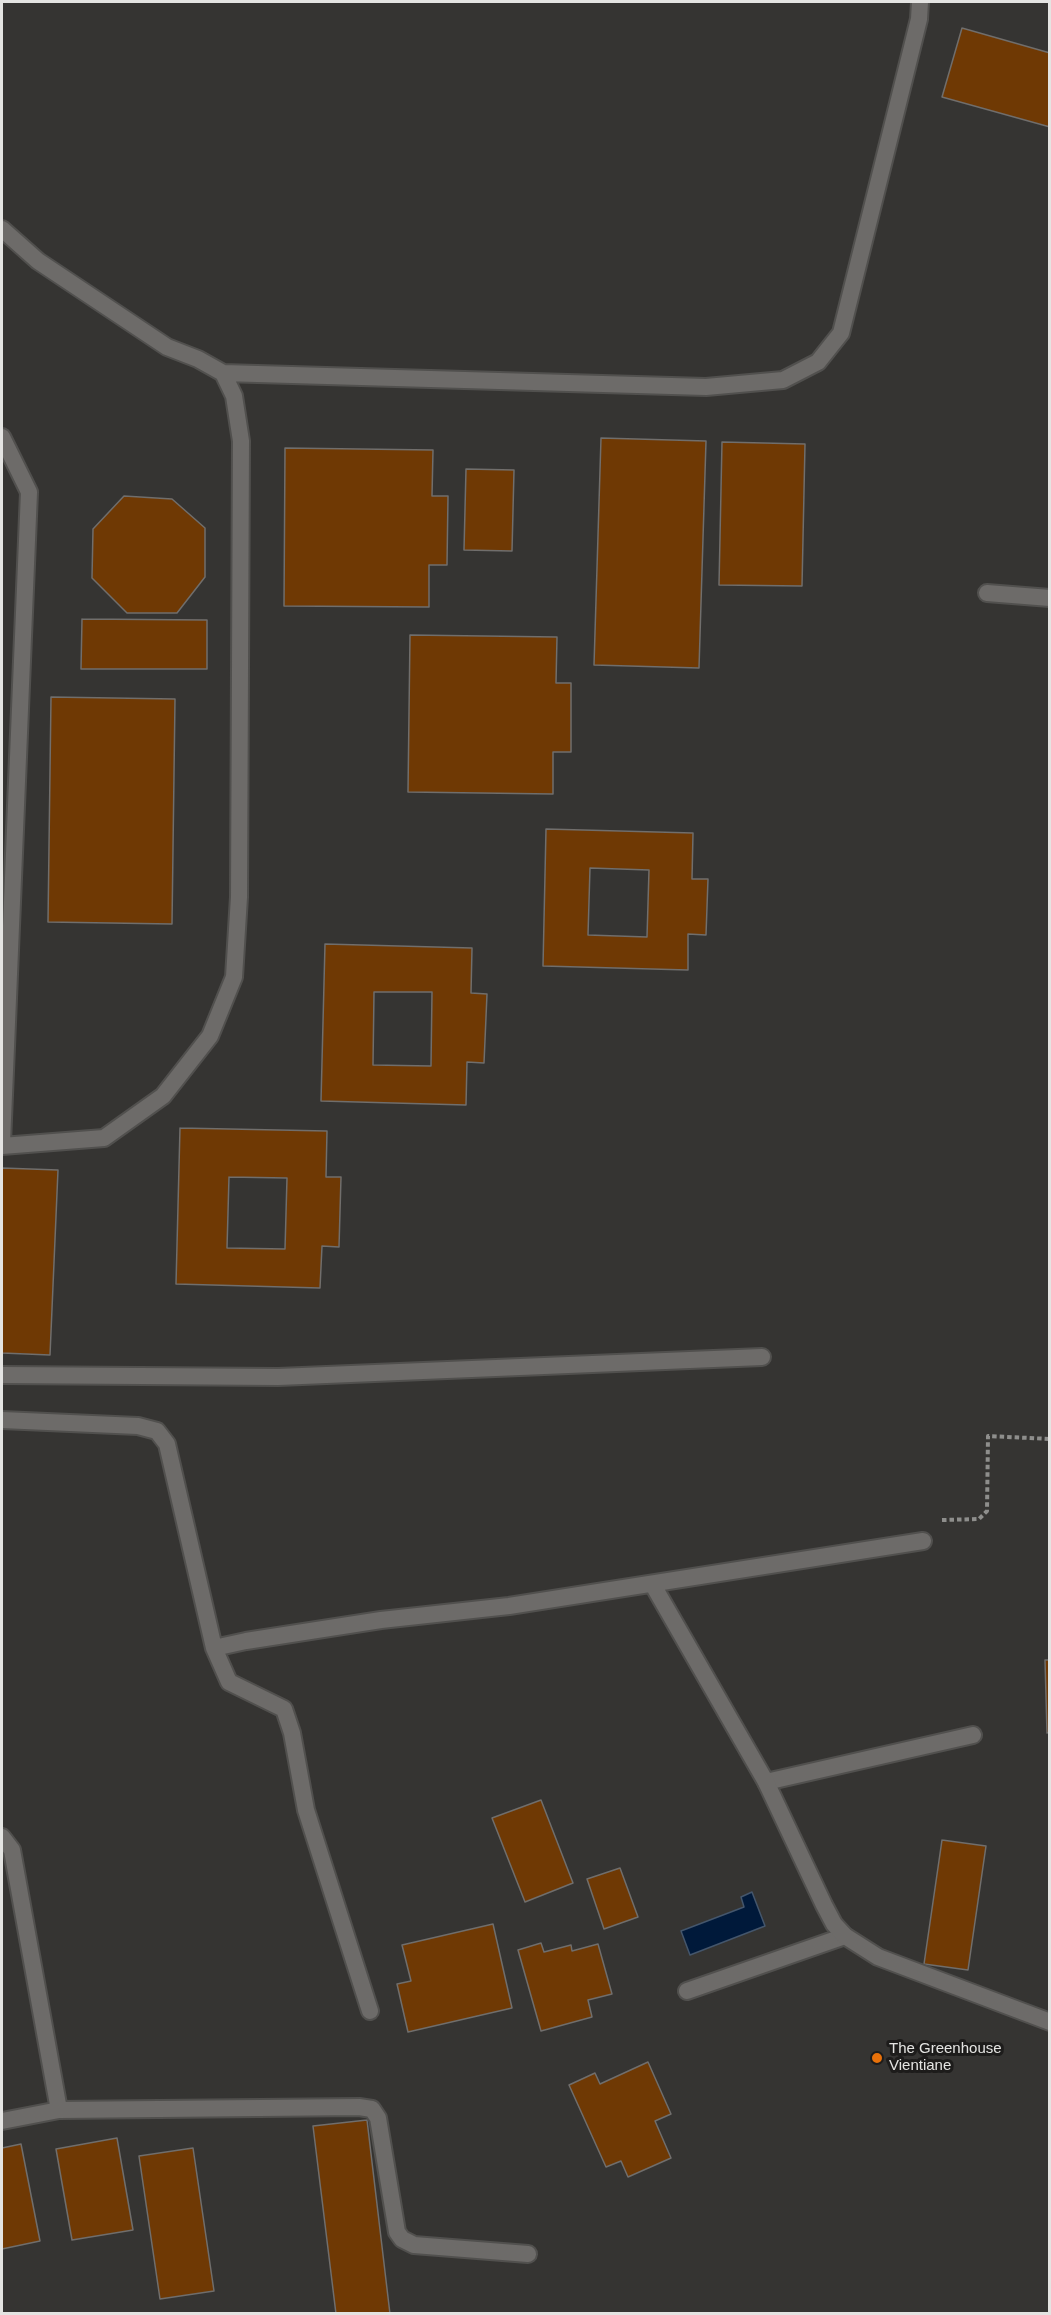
<!DOCTYPE html>
<style>
body{margin:0}
#map{position:relative;width:1051px;height:2315px;overflow:hidden;background:#353432;font-family:Helvetica,sans-serif}
canvas{display:block}
.frame{position:absolute;inset:0;border:3px solid #e4e4e2;pointer-events:none}
</style>
<div id="map">
<canvas width="1051" height="2315"></canvas>
<div class="frame"></div>
</div>
<script>
const ctx = document.querySelector('canvas').getContext('2d');
ctx.lineJoin = 'round';
function fill(path, color) {
  ctx.fillStyle = color;
  ctx.fill(path, 'evenodd');
}
function poly(rows) {
  const path = new Path2D();
  for (const r of rows) {
    path.moveTo(r[0], r[1]);
    for (let i = 2; i < r.length; i += 2) path.lineTo(r[i], r[i + 1]);
  }
  return path;
}
function strokePath(path, color, width, dash) {
  ctx.strokeStyle = color;
  ctx.lineWidth = width;
  ctx.lineCap = dash ? 'butt' : 'round';
  ctx.setLineDash(dash || []);
  ctx.stroke(path);
}
function drawText(font, color, halo, rows, align = 'center') {
  ctx.font = font + ' Helvetica,sans-serif';
  ctx.lineWidth = 6;
  ctx.setLineDash([]);
  ctx.textBaseline = 'middle';
  ctx.strokeStyle = halo;
  ctx.fillStyle = color;
  for (const [text, x, y, turn = 0] of rows) {
    ctx.save();
    ctx.translate(x, y);
    ctx.rotate((+turn || 0) * Math.PI / 180);
    ctx.textAlign = isNaN(turn) ? turn : align;
    if (halo) ctx.strokeText(text, 0, 0);
    ctx.fillText(text, 0, 0);
    ctx.restore();
  }
}
const water = poly([
 [752,1892,765,1926,690,1955,681,1931,744,1907,741,1897,752,1892]
]);
const building = poly([
 [962,28,1050,53,1050,127,942,97,962,28],
 [601,438,706,441,699,668,594,665,601,438],
 [722,442,805,444,802,586,719,585,722,442],
 [285,448,433,450,432,496,448,496,447,565,429,565,429,607,284,606,285,448],
 [466,469,514,470,512,551,464,550,466,469],
 [124,496,172,499,205,528,205,577,177,613,127,613,92,578,93,529,124,496],
 [82,619,207,620,207,669,81,669,82,619],
 [410,635,557,637,556,683,571,683,571,752,553,752,553,794,408,792,410,635],
 [51,697,175,699,172,924,48,922,51,697],
 [546,829,693,833,692,879,708,879,706,935,688,934,688,970,543,966,546,829],
 [590,868,649,870,647,937,588,935,590,868],
 [325,944,472,948,471,993,487,994,484,1063,467,1062,466,1105,321,1101,325,944],
 [374,992,432,992,431,1066,373,1065,374,992],
 [180,1128,327,1131,326,1177,341,1177,339,1247,322,1246,320,1288,176,1284,180,1128],
 [229,1177,287,1178,285,1249,227,1248,229,1177],
 [2,1168,58,1170,50,1355,2,1353,2,1168],
 [1045,1660,1050,1660,1050,1732,1047,1733,1045,1660],
 [541,1800,573,1883,525,1902,492,1818,541,1800],
 [942,1840,986,1846,968,1970,924,1964,942,1840],
 [620,1868,638,1917,604,1929,587,1879,620,1868],
 [493,1924,512,2008,408,2032,397,1984,411,1981,402,1945,493,1924],
 [541,1943,544,1952,571,1945,572,1951,598,1944,612,1994,588,2000,592,2017,541,2031,518,1950,541,1943],
 [648,2062,671,2114,655,2121,671,2158,628,2177,621,2161,606,2167,569,2085,595,2073,600,2084,648,2062],
 [367,2120,390,2314,336,2314,313,2126,367,2120],
 [117,2138,133,2230,72,2240,56,2149,117,2138],
 [21,2144,40,2241,2,2249,2,2148,21,2144],
 [193,2148,214,2291,160,2299,139,2156,193,2148]
]);
const path = poly([
 [942,1520,979,1519,987,1511,988,1436,1050,1439]
]);
const service = poly([
 [2,229,38,261,167,347,198,359,223,373,234,396,241,441,239,897,234,977,210,1036,163,1096,104,1138,2,1146],
 [223,373,706,387,783,380,818,362,841,333,919,19,920,2],
 [2,437,29,492,2,1143],
 [766,1782,973,1735],
 [687,1991,845,1936]
]);
const minor = poly([
 [987,593,1050,598],
 [2,1375,278,1377,762,1357],
 [2,1420,138,1426,157,1431,167,1444,214,1648,229,1682,284,1709,292,1733,306,1810,370,2011],
 [653,1585,766,1782,824,1905,834,1924,845,1936,878,1957,1050,2022],
 [214,1648,246,1641,381,1620,509,1606,923,1541],
 [2,1837,12,1850,59,2110],
 [2,2121,59,2110,359,2107,372,2109,378,2118,397,2232,402,2239,414,2245,528,2254]
]);
const markers = [
 [877,2058,6,"#e8710a"]
];
const poiNames = [
 ["The Greenhouse",889,2049],
 ["Vientiane",889,2066]
];
fill(water, '#00193a');
strokePath(water, '#44566c', 1.5);
fill(building, '#6f3904');
strokePath(building, '#706e6c', 1.5);
strokePath(service, '#51504e', 20);
strokePath(minor, '#51504e', 20);
strokePath(path, '#8e8e8c', 4, [4.5, 3]);
strokePath(service, '#6d6b69', 16);
strokePath(minor, '#6d6b69', 16);
for (const [x, y, r, color] of markers) {
  const dot = new Path2D();
  dot.arc(x, y, r, 0, 2 * Math.PI);
  ctx.fillStyle = color;
  ctx.fill(dot);
  strokePath(dot, '#1d1c1b', 2);
}
drawText('15px', '#e4e4e2', '#1d1c1b', poiNames, 'left');
</script>
